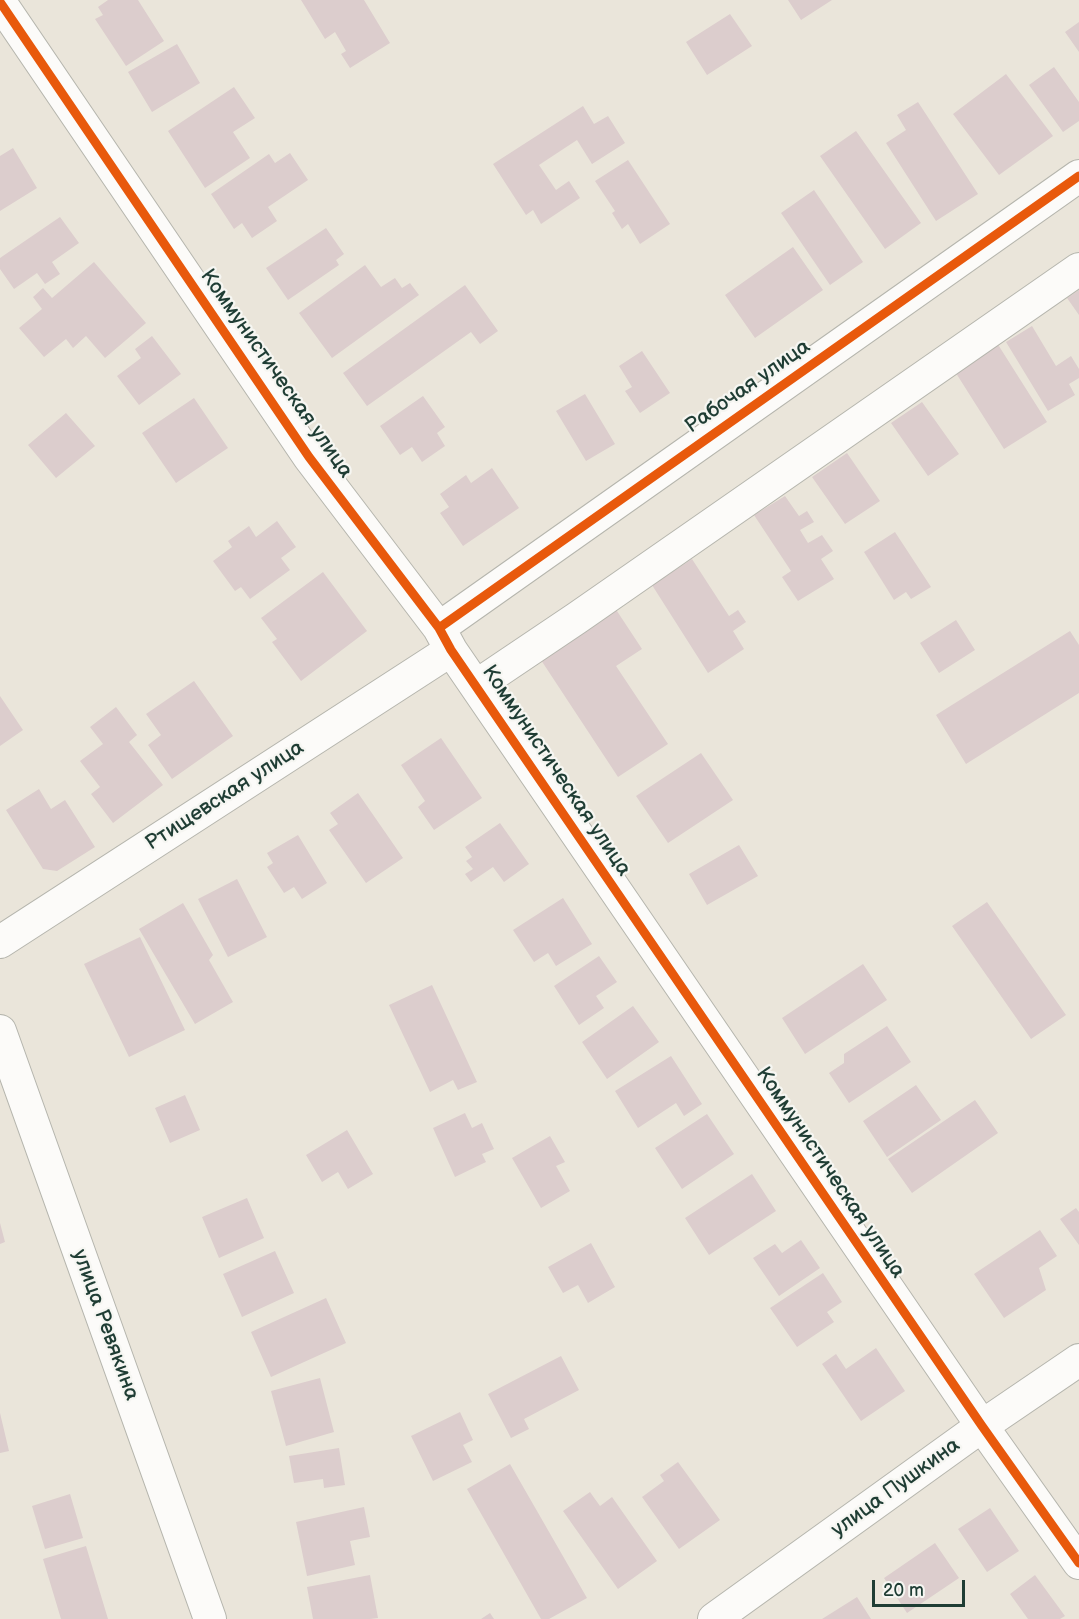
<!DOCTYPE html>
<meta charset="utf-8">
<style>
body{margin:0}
#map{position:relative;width:1079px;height:1619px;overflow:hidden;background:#eae5da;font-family:"Balsamiq Sans",sans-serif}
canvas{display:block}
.scale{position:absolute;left:872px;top:1580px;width:93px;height:27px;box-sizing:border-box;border:3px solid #1f3d34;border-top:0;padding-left:8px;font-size:18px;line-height:21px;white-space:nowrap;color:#1f3d34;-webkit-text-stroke:4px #f6f6f2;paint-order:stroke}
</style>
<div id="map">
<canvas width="1079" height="1619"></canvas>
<div class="scale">20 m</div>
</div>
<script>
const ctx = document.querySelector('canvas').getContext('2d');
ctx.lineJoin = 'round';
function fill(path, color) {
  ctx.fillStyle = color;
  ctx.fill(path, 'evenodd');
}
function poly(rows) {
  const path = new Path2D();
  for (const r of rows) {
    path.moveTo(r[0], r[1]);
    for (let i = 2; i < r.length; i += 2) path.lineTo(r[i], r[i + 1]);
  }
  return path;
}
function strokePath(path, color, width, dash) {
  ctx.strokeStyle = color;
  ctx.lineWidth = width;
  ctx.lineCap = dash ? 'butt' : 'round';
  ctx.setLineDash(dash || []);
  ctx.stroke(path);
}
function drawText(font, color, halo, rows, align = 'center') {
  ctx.font = font + ' "Balsamiq Sans",sans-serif';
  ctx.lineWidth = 4.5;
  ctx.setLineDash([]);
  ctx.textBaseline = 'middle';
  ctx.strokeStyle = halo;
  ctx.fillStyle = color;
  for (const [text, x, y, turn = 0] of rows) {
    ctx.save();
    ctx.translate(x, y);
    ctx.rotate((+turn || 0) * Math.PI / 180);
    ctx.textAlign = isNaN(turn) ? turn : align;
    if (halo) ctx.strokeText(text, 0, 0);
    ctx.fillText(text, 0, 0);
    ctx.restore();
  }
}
const building = poly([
 [108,0,138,0,164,41,126,66,95,19,103,15,98,7],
 [301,0,364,0,390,43,350,68,341,54,346,51,335,32,325,39],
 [788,0,832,0,801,20],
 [730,14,752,46,707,75,686,42],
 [1079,22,1079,52,1065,32],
 [177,44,200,83,152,112,128,72],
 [1054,67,1079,102,1079,121,1063,132,1029,85],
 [1006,74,1053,136,999,175,953,114],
 [234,87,255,118,233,132,250,158,205,188,168,131],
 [918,102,978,194,936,221,886,143,906,130,897,115],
 [583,106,594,124,608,116,625,143,592,164,577,140,539,165,556,190,569,181,580,198,541,224,533,210,526,215,493,164],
 [856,131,921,223,885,249,820,156],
 [13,148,37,188,0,211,0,156],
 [290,153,308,180,268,207,277,221,252,238,242,223,234,229,211,194,269,154,275,163],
 [628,160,670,224,640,244,628,224,622,229,612,213,615,211,595,181],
 [814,190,863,262,830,285,781,213],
 [60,217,79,243,52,262,60,274,45,284,37,273,14,289,0,269,0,258],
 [326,228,344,254,336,260,339,265,288,300,266,268],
 [793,247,823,290,755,338,725,295],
 [94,262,146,323,105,358,86,336,73,348,66,339,44,357,19,328,42,309,33,297,43,288,52,298],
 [365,265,381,287,395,278,402,288,410,283,419,295,332,358,299,313],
 [465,285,498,331,480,344,471,332,367,406,343,373],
 [1079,290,1079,315,1067,298],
 [1032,326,1056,366,1071,356,1079,369,1079,378,1069,384,1075,395,1048,411,1006,342],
 [152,336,181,374,139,405,117,376,141,358,135,349],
 [997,343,1047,422,1004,449,954,370],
 [642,351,670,393,640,413,625,391,632,387,619,366],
 [585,394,615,444,586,461,556,411],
 [423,396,445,427,437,433,445,446,422,462,412,447,400,455,380,426],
 [194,398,228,448,176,483,142,433],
 [922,402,959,454,928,476,891,423],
 [66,413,95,446,56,478,28,445],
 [847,453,880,501,845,524,812,477],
 [492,468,519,508,463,546,440,513,449,507,440,494,466,475,471,483],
 [785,496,799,516,807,511,814,522,800,530,808,543,822,535,833,551,821,559,834,579,798,601,782,577,791,571,754,515],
 [277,521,296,547,281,558,290,570,250,599,241,587,235,591,213,561,232,547,228,541,249,526,256,537],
 [895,532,931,587,911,599,906,592,894,600,864,552],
 [692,559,729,616,738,610,746,622,733,631,744,649,708,673,652,585],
 [323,572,367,631,301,681,272,642,277,639,261,618],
 [615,608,642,649,616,666,668,744,618,777,539,657],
 [956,620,975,650,939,673,920,643],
 [1070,631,1079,645,1079,693,966,764,936,715],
 [194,681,233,736,172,779,148,745,161,735,146,714],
 [0,696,23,730,0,746],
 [116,707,137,735,129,742,163,785,113,823,91,794,100,787,80,761,103,744,90,727],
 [441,738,482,798,434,830,418,807,425,801,401,765],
 [701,753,733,800,668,843,636,796],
 [39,789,51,809,65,800,95,847,57,871,43,869,6,810],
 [358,793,403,858,366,883,329,830,338,824,330,813],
 [500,823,529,864,504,882,493,867,471,882,465,874,473,869,466,861,472,857,465,847],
 [298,835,327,883,302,899,294,887,284,893,267,867,273,863,267,853],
 [739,845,758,876,707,905,689,874],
 [237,879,267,937,228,957,198,899],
 [563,898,592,944,556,966,548,953,534,962,513,930],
 [987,902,1066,1015,1031,1039,952,926],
 [183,903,213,955,209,960,233,1002,195,1024,139,929],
 [140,937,185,1030,129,1057,84,964],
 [599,956,617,982,596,996,604,1008,579,1025,554,986],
 [863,964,887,1000,805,1054,782,1018],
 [432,985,477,1082,458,1090,453,1080,430,1092,389,1005],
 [633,1006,659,1042,607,1079,582,1042],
 [887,1026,911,1062,849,1103,829,1073,844,1063,844,1054],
 [671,1056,702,1104,684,1116,676,1103,638,1128,615,1091],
 [916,1085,941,1120,887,1157,863,1121],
 [185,1095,200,1130,170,1143,155,1108],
 [975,1100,998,1133,912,1193,888,1159],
 [465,1113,472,1128,482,1123,494,1149,482,1154,486,1162,455,1177,433,1128],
 [707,1114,734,1154,682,1189,655,1148],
 [347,1130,373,1174,348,1189,338,1172,322,1182,306,1155],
 [550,1136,565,1162,556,1166,570,1191,541,1208,512,1158],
 [752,1174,776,1211,709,1255,685,1218],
 [247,1198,264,1238,219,1258,202,1217],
 [1076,1208,1079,1212,1079,1245,1060,1219],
 [0,1223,5,1242,0,1244],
 [1040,1230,1057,1256,1039,1268,1046,1290,1004,1318,974,1274],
 [801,1240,820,1268,779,1296,753,1258,775,1244,782,1253],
 [591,1243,615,1287,588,1303,578,1285,563,1293,548,1267],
 [275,1251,294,1293,242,1317,223,1274],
 [823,1273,842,1302,827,1312,834,1322,797,1347,770,1308],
 [326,1298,346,1343,271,1377,251,1332],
 [876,1348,905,1391,861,1421,822,1364,836,1354,846,1369],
 [561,1356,579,1390,524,1419,529,1429,511,1438,488,1394],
 [320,1378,334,1432,286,1446,271,1391],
 [460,1412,473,1440,463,1445,472,1462,433,1481,411,1436],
 [0,1413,9,1451,0,1453],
 [339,1448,345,1485,324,1488,323,1479,294,1483,289,1456],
 [678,1462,720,1520,679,1549,642,1497,664,1481,660,1475],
 [510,1464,587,1598,549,1619,541,1619,467,1489],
 [590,1492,600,1506,612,1497,657,1561,618,1589,563,1511],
 [70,1494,83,1538,45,1549,32,1506],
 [364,1507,370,1537,350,1541,355,1565,307,1576,296,1522],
 [990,1508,1019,1551,987,1572,958,1529],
 [935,1543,959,1578,907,1613,884,1578],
 [86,1546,108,1619,61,1619,43,1559],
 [370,1575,378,1618,370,1619,313,1619,307,1587],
 [1035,1575,1065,1616,1060,1619,1028,1619,1010,1594],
 [857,1597,871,1619,822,1619],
 [490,1613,494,1619,481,1619]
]);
const minor = poly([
 [0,2,309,457,439,628,451,650,982,1426,1079,1563],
 [439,628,1079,176],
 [476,686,577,618,1079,269],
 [0,942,451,650],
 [0,1031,210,1619],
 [714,1619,982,1426,1079,1360]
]);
const cycleway = poly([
 [0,2,309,457,439,628,451,650,982,1426,1079,1563],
 [439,628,1079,176]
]);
const streetNames = [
 ["Коммунистическая улица",276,374,55],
 ["Рабочая улица",748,387,-35],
 ["Коммунистическая улица",556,771,56],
 ["Ртищевская улица",225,796,-33],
 ["Коммунистическая улица",830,1173,56],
 ["улица Ревякина",105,1325,70],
 ["улица Пушкина",896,1488,-36]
];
fill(building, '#dccdcd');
strokePath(minor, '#b5b5ad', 34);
strokePath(minor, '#fcfbf9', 32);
strokePath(cycleway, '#e8590c', 9);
drawText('21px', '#1f3d34', '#f6f6f2', streetNames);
</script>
